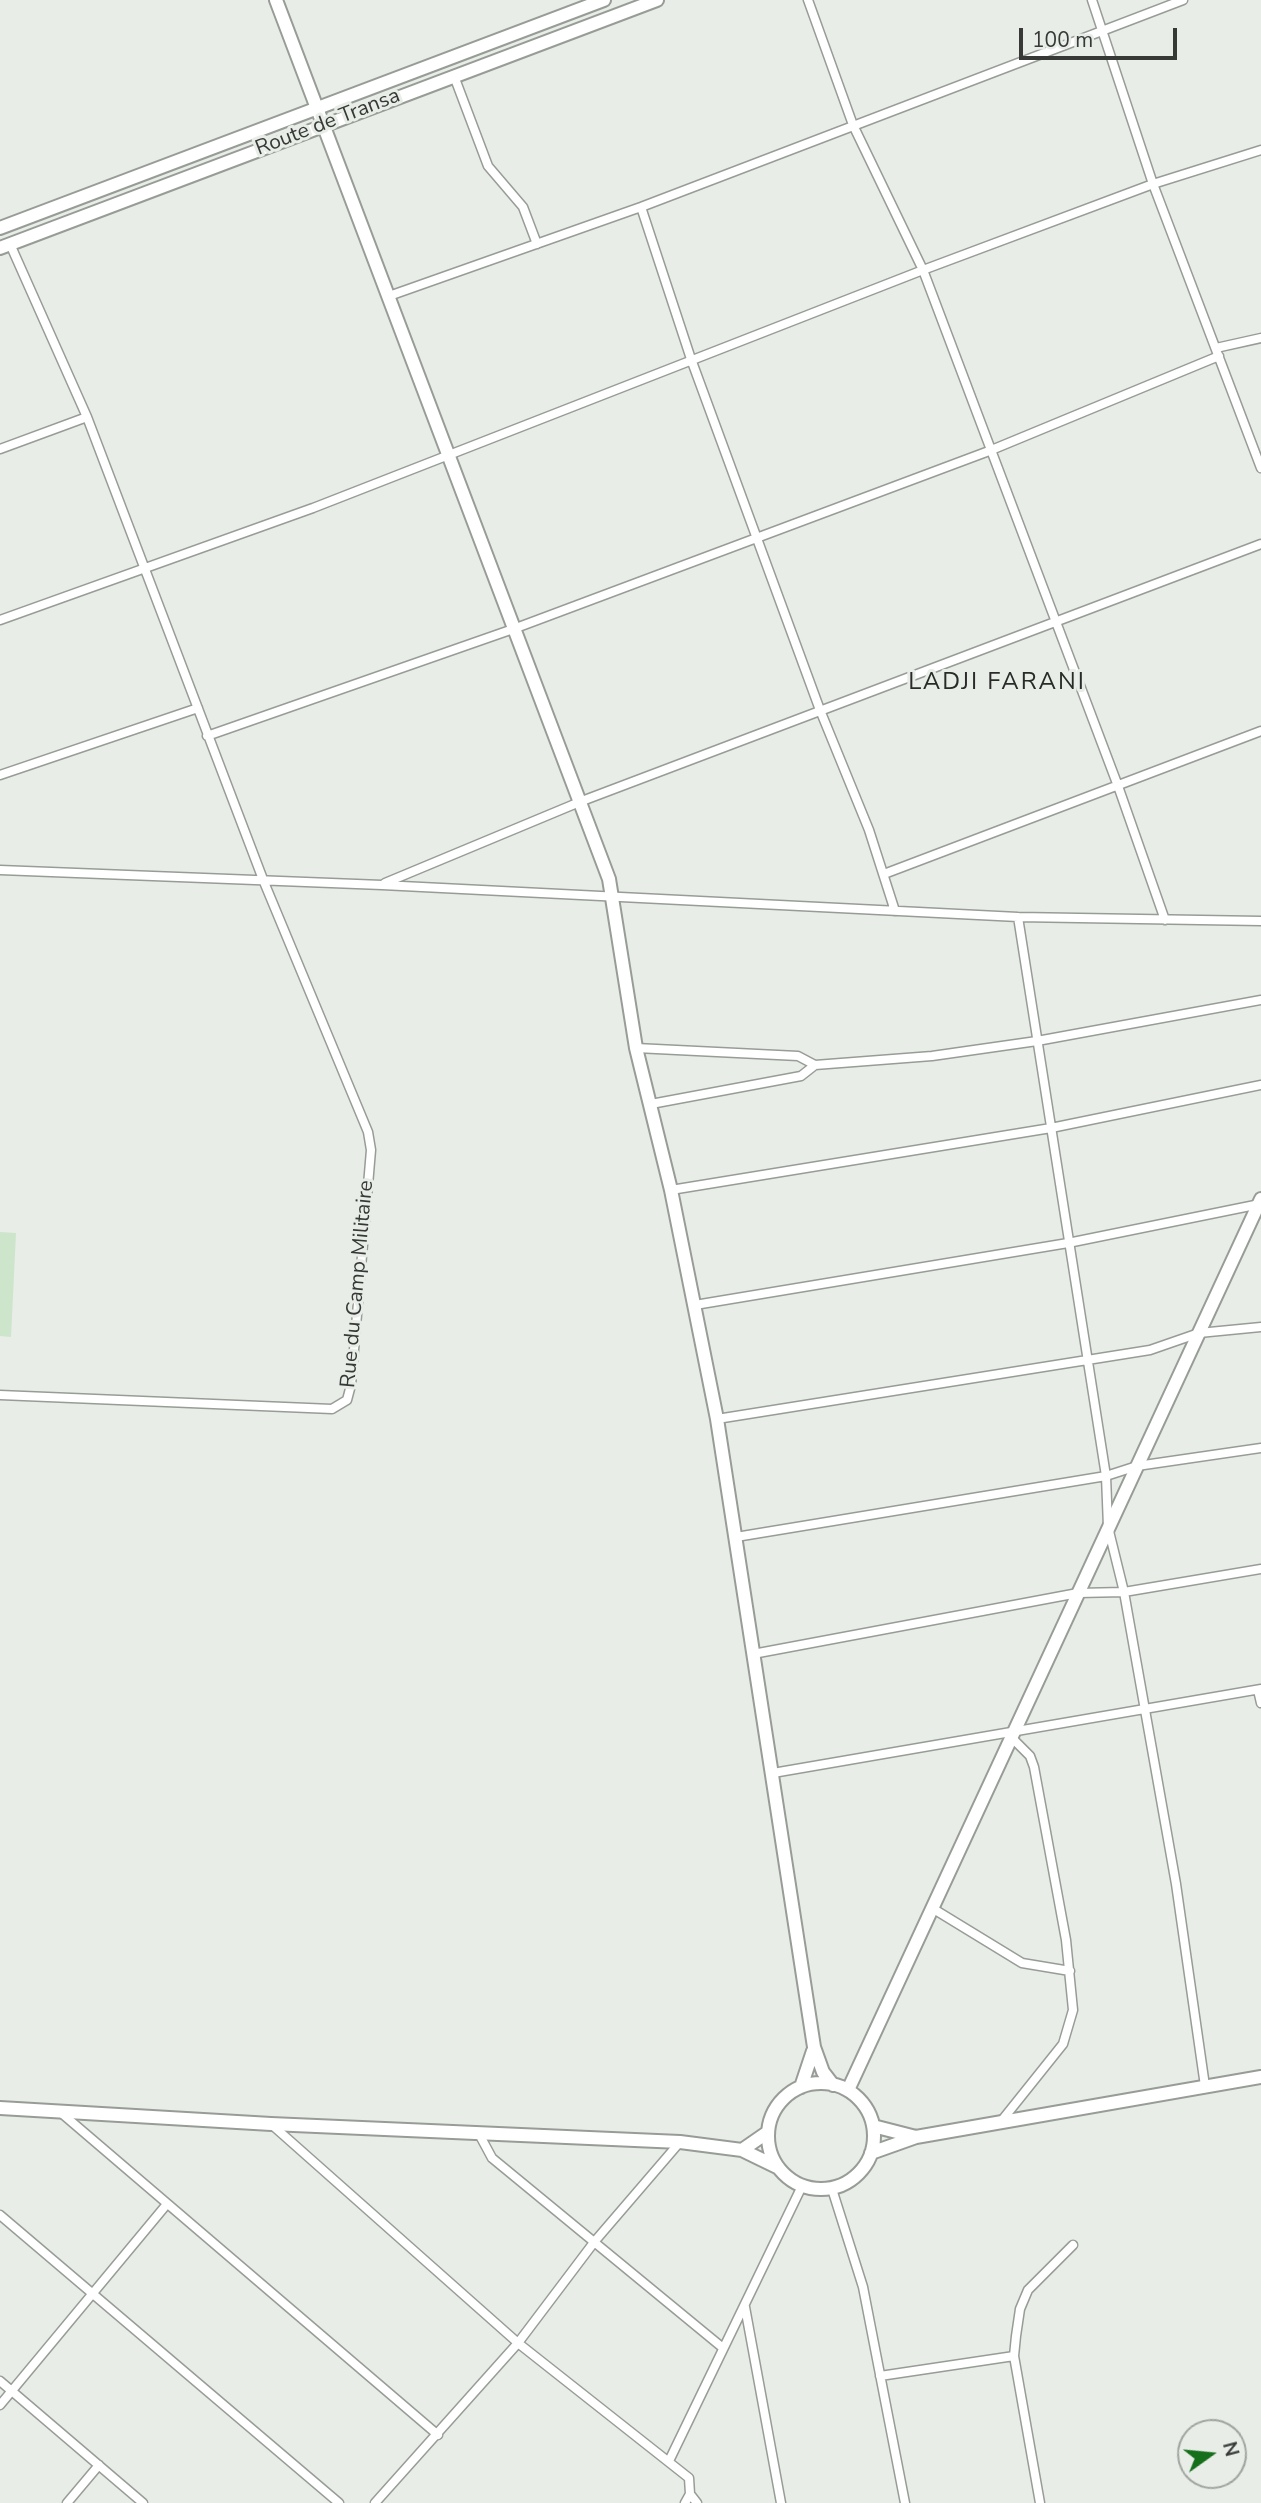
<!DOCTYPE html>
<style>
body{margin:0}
#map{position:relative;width:1261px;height:2503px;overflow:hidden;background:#e8ede8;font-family:"Nunito Sans",sans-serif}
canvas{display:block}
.north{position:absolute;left:1177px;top:2419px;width:70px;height:70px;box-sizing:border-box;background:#e8ede8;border:2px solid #a1a5a1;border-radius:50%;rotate:75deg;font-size:19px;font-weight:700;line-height:28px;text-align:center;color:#373937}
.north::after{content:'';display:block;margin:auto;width:24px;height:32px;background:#156f1b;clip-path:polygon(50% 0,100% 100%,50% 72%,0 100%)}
.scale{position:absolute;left:1019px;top:28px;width:158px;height:32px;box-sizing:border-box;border:4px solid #373937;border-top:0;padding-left:9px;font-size:21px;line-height:24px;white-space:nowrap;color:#373937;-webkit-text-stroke:5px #e8ede8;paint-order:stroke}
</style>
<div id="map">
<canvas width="1261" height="2503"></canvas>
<div class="north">N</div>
<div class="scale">100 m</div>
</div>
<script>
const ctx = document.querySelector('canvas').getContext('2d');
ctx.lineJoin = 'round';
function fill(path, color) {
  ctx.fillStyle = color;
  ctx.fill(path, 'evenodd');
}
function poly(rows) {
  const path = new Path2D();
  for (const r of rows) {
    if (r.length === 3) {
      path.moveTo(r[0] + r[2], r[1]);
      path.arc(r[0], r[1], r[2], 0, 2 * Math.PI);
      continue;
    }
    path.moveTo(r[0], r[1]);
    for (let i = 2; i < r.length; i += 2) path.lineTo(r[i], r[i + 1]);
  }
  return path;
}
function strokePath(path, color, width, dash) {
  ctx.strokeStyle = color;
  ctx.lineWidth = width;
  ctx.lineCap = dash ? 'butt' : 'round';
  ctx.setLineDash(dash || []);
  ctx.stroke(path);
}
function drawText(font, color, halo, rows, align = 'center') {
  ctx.font = font + ' "Nunito Sans",sans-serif';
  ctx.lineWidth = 6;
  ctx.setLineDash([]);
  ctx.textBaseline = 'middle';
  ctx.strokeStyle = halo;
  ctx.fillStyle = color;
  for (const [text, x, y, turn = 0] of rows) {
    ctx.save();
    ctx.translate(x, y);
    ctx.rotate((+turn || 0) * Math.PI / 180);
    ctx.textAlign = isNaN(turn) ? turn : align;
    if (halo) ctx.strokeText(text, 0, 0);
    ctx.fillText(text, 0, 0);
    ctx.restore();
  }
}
const green = poly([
 [0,1232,16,1233,11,1337,0,1336]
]);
const street = poly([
 [808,0,853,125,923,270,1118,786,1165,920],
 [1092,0,1153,184,1261,468],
 [454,76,488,166,523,207,537,244],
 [641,207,691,359,820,710,869,830,895,911],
 [389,296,641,207,1183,0],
 [1216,348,1261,338],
 [0,449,87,417],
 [0,620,313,508,923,270,1153,184,1261,150],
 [207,736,516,628,989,451,1219,356],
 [0,775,198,708],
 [0,870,382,885,1018,917,1261,921],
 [884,874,1261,731],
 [385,883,582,801,1261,544],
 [1018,917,1106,1476,1108,1527,1124,1592,1176,1884,1205,2086],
 [636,1048,798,1056,815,1065,932,1056,1037,1041,1261,1000],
 [651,1104,801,1076,815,1065],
 [671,1190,1051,1128,1261,1085],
 [695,1305,1068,1243,1260,1204],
 [0,1395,332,1409,347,1400,351,1385,371,1150,368,1132,264,882,87,417,10,244],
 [717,1419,1150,1350,1199,1333,1261,1327],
 [736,1537,1106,1476,1137,1466,1261,1448],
 [753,1654,1078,1593,1124,1592,1261,1569],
 [1258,1690,1261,1703],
 [773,1773,1261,1689],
 [932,1908,1022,1963,1070,1971],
 [59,2111,438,2435],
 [1003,2119,1063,2044,1073,2010,1066,1940,1034,1767,1030,1756,1011,1737],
 [271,2124,518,2343,689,2478,690,2494,697,2503],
 [478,2132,492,2158,723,2348],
 [832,2189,863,2287,905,2503],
 [0,2215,339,2503],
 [745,2307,781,2503],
 [880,2376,1014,2356],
 [0,2381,143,2503],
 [0,2405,167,2204],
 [669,2461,802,2186],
 [67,2503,99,2465],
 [375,2503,518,2343,595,2241,680,2142],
 [685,2503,690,2494],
 [1040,2503,1014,2356,1016,2336,1020,2309,1028,2290,1073,2245]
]);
const secondary = poly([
 [276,0,609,879,636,1048,671,1190,717,1419,814,2047,823,2072,833,2085],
 [821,2136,53],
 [801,2087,813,2051],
 [848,2090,1261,1199],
 [0,2108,271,2124,680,2142,742,2150,777,2167],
 [916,2137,1261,2077],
 [742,2150,768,2132],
 [871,2153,916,2137,873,2126]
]);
const primary = poly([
 [0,228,604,0],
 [0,248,657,0]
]);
const streetNames = [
 ["Route de Transa",328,123,-21],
 ["Rue du Camp Militaire",358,1284,-85]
];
const quarterNames = [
 ["LADJI FARANI",997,683]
];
fill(green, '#cde5cb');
strokePath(street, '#989c97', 11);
strokePath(secondary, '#989c97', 16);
strokePath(primary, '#989c97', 16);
strokePath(street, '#fff', 8);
strokePath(secondary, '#fff', 12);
strokePath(primary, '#fff', 12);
drawText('21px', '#373937', '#e8ede8', streetNames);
ctx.letterSpacing = '2px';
drawText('24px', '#282b27', '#e8ede8', quarterNames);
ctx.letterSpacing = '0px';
</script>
